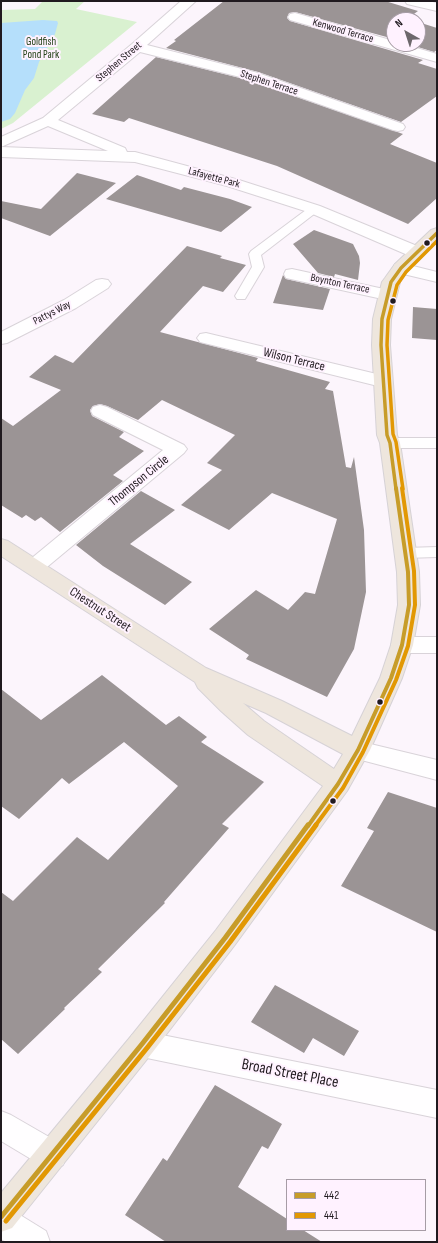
<!DOCTYPE html>
<style>
body{margin:0}
#map{position:relative;width:438px;height:1243px;overflow:hidden;background:#fcf5fc;font-family:"Sofia Sans Condensed",sans-serif}
canvas{display:block}
.frame{position:absolute;inset:0;border:2px solid #201a1f;pointer-events:none}
.legend{position:absolute;left:286px;top:1179px;width:140px;height:52px;box-sizing:border-box;background:#fff2ff;border:1px solid #a69ca5;margin:0;padding:5px 7px;list-style:none;font-size:12px;color:#201a1f}
.legend li{display:flex;align-items:center;gap:8px;height:20px}
.legend b{width:20px;border:1px solid #a69ca5}
.north{position:absolute;left:386px;top:12px;width:40px;height:40px;box-sizing:border-box;background:#fff2ff;border:1px solid #a69ca5;border-radius:50%;rotate:321deg;font-size:11px;font-weight:700;line-height:16px;text-align:center;color:#201a1f}
.north::after{content:'';display:block;margin:auto;width:14px;height:18px;background:#6d676c;clip-path:polygon(50% 0,100% 100%,50% 72%,0 100%)}
</style>
<div id="map">
<canvas width="438" height="1243"></canvas>
<div class="frame"></div>
<ul class="legend">
<li><b style="height:5px;background:#c79c29"></b>442</li>
<li><b style="height:5px;background:#e29803"></b>441</li>
</ul>
<div class="north">N</div>
</div>
<script>
const ctx = document.querySelector('canvas').getContext('2d');
ctx.lineJoin = 'round';
function fill(path, color) {
  ctx.fillStyle = color;
  ctx.fill(path, 'evenodd');
}
function poly(rows) {
  const path = new Path2D();
  for (const r of rows) {
    path.moveTo(r[0], r[1]);
    for (let i = 2; i < r.length; i += 2) path.lineTo(r[i], r[i + 1]);
  }
  return path;
}
function strokePath(path, color, width, dash) {
  ctx.strokeStyle = color;
  ctx.lineWidth = width;
  ctx.lineCap = dash ? 'butt' : 'round';
  ctx.setLineDash(dash || []);
  ctx.stroke(path);
}
function drawText(font, color, halo, rows, align = 'center') {
  ctx.font = font + ' "Sofia Sans Condensed",sans-serif';
  ctx.lineWidth = 4;
  ctx.setLineDash([]);
  ctx.textBaseline = 'middle';
  ctx.strokeStyle = halo;
  ctx.fillStyle = color;
  for (const [text, x, y, turn = 0] of rows) {
    ctx.save();
    ctx.translate(x, y);
    ctx.rotate((+turn || 0) * Math.PI / 180);
    ctx.textAlign = isNaN(turn) ? turn : align;
    if (halo) ctx.strokeText(text, 0, 0);
    ctx.fillText(text, 0, 0);
    ctx.restore();
  }
}
const green = poly([
 [43,1,85,1,76,9,137,22,13,123,1,129,1,10,35,9]
]);
const water = poly([
 [43,20,57,21,58,23,55,34,39,62,34,78,25,90,15,113,10,119,1,122,1,23]
]);
const building = poly([
 [224,1,385,1,418,11,407,19,410,20,394,20,394,39,295,12,289,13,287,18,290,21,423,60,418,63,437,69,437,96,401,122,258,72,166,48,176,41,174,40],
 [418,22,437,28,437,50,434,52,408,44,418,44],
 [156,57,248,80,403,134,390,144,437,163,437,198,408,224,277,166,129,118,124,122,92,114],
 [77,173,116,183,50,236,1,218,1,201,41,209],
 [137,175,181,190,184,187,230,199,252,207,221,232,106,199],
 [314,230,353,244,359,256,360,263,358,280,335,274,334,277,318,273,293,244],
 [187,246,222,256,220,258,246,265,223,292,203,286,160,332,258,358,256,361,330,382,325,389,333,391,346,467,351,468,354,457,364,530,366,592,354,649,327,697,246,659,249,655,209,629,256,590,288,610,305,592,315,594,337,519,272,493,229,530,181,505,222,470,207,463,235,435,162,400,138,420,107,406,100,404,93,406,90,410,92,416,124,432,119,437,144,451,113,475,123,481,60,532,41,517,35,521,26,515,22,518,1,505,1,418,13,426,61,390,29,377,55,355,73,363],
 [283,275,286,279,330,289,323,310,273,303],
 [413,307,437,309,437,340,412,338],
 [141,491,175,510,130,544,192,582,165,605,103,566,76,545],
 [102,675,166,725,179,716,207,737,201,742,264,782,222,824,229,828,164,902,165,903,98,969,102,972,64,1008,65,1009,18,1054,1,1039,1,892,13,901,77,837,108,860,178,786,124,742,69,784,62,778,19,819,1,806,1,689,41,720],
 [388,792,437,808,437,932,341,886,374,831,367,828],
 [275,985,359,1031,344,1056,313,1038,304,1053,251,1022],
 [215,1085,282,1124,268,1149,262,1146,238,1187,287,1219,287,1230,303,1230,322,1242,166,1242,125,1215,163,1158,167,1161]
]);
const service = poly([
 [314,206,318,207,320,209,318,211,261,255,264,267,245,299,237,299,235,296,252,267,249,254,251,251,310,207,314,206],
 [390,438,437,438,437,448,390,448,385,446,383,443,385,440,390,438],
 [437,547,437,557,405,558,400,557,397,553,400,549,405,548,437,547]
]);
const minor = poly([
 [181,1,196,1,147,45,258,73,403,124,405,127,403,130,398,131,393,130,248,79,140,52,58,120,125,148,127,152,135,152,239,180,320,206,422,248,424,252,422,256,416,257,410,256,308,212,227,186,135,162,1,157,1,137,43,118,132,44,181,1],
 [48,126,108,151,1,147,48,126],
 [405,1,428,1,437,3,437,11,407,4,405,1],
 [295,13,394,41,394,44,403,44,437,54,437,62,290,20,288,17,290,14,295,13],
 [401,263,437,272,437,282,395,272,393,268,395,264,401,263],
 [292,269,393,291,396,295,393,299,387,300,286,278,284,274,286,270,292,269],
 [102,279,108,280,111,284,108,288,76,308,7,343,1,344,1,332,64,300,96,280,102,279],
 [206,333,389,377,391,381,389,385,382,387,200,342,197,338,200,334,206,333],
 [100,405,107,407,184,445,187,449,184,453,41,572,34,574,27,572,23,567,27,562,163,450,93,415,91,411,93,407,100,405],
 [402,637,437,637,437,653,402,653,394,651,391,645,394,639,402,637],
 [358,741,437,760,437,780,350,757,346,750,350,743,358,741],
 [142,1031,437,1090,437,1118,142,1057,132,1053,128,1044,132,1035,142,1031],
 [1,1111,11,1115,63,1145,67,1155,63,1165,52,1170,41,1165,1,1141,1,1111],
 [1,1206,12,1210,46,1231,50,1242,6,1242,1,1239,1,1206]
]);
const primary = poly([
 [437,228,437,242,407,272,400,282,391,319,390,345,397,435,400,443,419,572,420,605,413,645,402,678,370,750,347,791,234,946,152,1053,12,1228,1,1232,1,1193,132,1035,216,930,323,786,248,735,221,711,198,688,195,682,1,556,1,539,8,541,206,668,282,701,352,736,380,678,391,645,398,605,397,572,380,443,377,435,372,345,373,319,382,282,385,278,395,264,431,230,437,228],
 [243,703,266,713,343,754,334,769,264,721,243,703]
]);
const bus1Far2 = poly([
 [396,489,390,443,387,435,381,345,382,319,391,282,401,268,437,233]
]);
const bus1Far1 = poly([
 [308,826,338,784,358,750,391,678,402,645,409,605,408,572,396,488]
]);
const bus1 = poly([
 [1,1217,142,1044,225,938,308,825]
]);
const bus2Far2 = poly([
 [403,489,396,442,393,434,387,345,388,320,397,285,406,272,437,241]
]);
const bus2Far1 = poly([
 [315,826,343,788,363,752,396,680,408,646,415,605,414,571,402,488]
]);
const bus2 = poly([
 [6,1221,147,1048,230,942,316,825]
]);
const markers = [
 [427,243,3.5,"#201a1f"],
 [393,301,3.5,"#201a1f"],
 [380,702,3.5,"#201a1f"],
 [333,801,3.5,"#201a1f"]
];
const farStreetnames = [
 ["Kenwood Terrace",343,31,16],
 ["Stephen Street",119,62,-40],
 ["Stephen Terrace",269,83,18],
 ["Lafayette Park",214,178,15],
 ["Boynton Terrace",340,284,12],
 ["Pattys Way",52,313,-27]
];
const farParknames = [
 ["Goldfish",41,42],
 ["Pond Park",41,55]
];
const streetNames = [
 ["Wilson Terrace",294,360,14],
 ["Thompson Circle",139,481,-39],
 ["Chestnut Street",100,610,33]
];
const nearStreetnames = [
 ["Broad Street Place",290,1074,11]
];
fill(green, '#d9f1d0');
fill(water, '#b5dffb');
fill(building, '#9b9495');
strokePath(service, '#d9d3d9', 2);
strokePath(minor, '#d9d3d9', 2);
strokePath(primary, '#d6d2d6', 2);
fill(service, '#fffeff');
fill(minor, '#fffeff');
fill(primary, '#eee6dd');
strokePath(bus1Far2, '#c79c29', 3.5);
strokePath(bus1Far1, '#c79c29', 4);
strokePath(bus1, '#c79c29', 5);
strokePath(bus2Far2, '#e29803', 3.5);
strokePath(bus2Far1, '#e29803', 4);
strokePath(bus2, '#e29803', 5);
for (const [x, y, r, color] of markers) {
  const dot = new Path2D();
  dot.arc(x, y, r, 0, 2 * Math.PI);
  ctx.fillStyle = color;
  ctx.fill(dot);
  strokePath(dot, '#fff2ff', 1.5);
}
drawText('11px', '#201a1f', '#fff2ff', farStreetnames);
drawText('11px', '#1c3c10', '#fff2ff', farParknames);
drawText('13px', '#201a1f', '#fff2ff', streetNames);
drawText('16px', '#201a1f', '#fff2ff', nearStreetnames);
</script>
